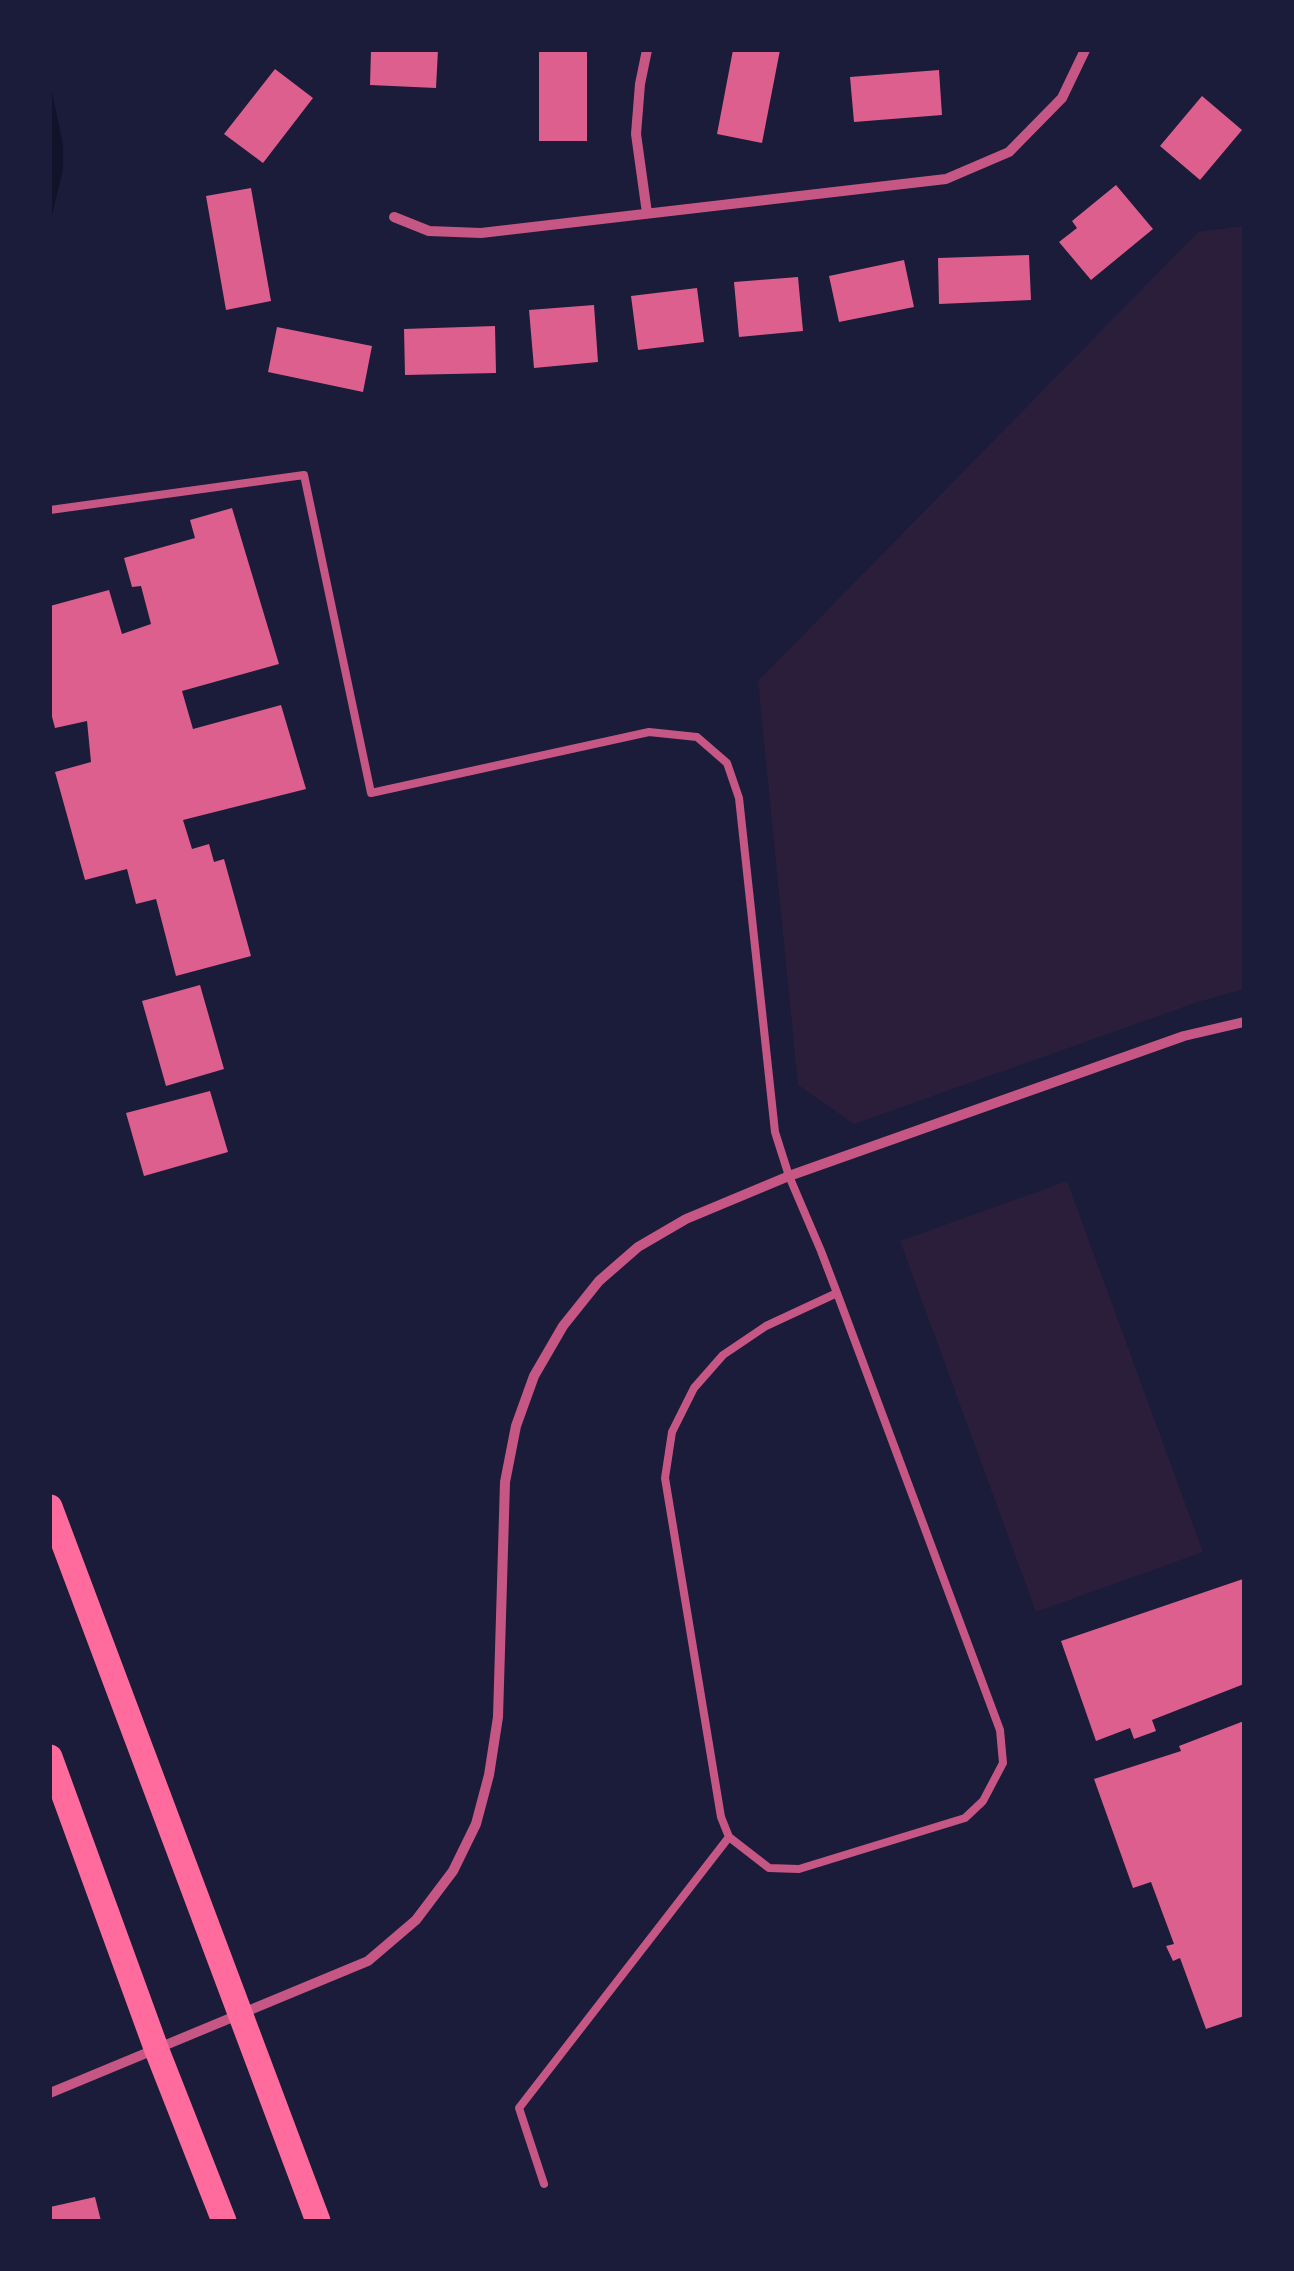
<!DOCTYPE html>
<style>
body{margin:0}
#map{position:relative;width:1294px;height:2271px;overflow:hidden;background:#1b1b3a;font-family:"PT Sans",sans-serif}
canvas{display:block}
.frame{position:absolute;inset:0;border:52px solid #1b1b3a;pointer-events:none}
</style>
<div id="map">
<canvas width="1294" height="2271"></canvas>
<div class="frame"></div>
</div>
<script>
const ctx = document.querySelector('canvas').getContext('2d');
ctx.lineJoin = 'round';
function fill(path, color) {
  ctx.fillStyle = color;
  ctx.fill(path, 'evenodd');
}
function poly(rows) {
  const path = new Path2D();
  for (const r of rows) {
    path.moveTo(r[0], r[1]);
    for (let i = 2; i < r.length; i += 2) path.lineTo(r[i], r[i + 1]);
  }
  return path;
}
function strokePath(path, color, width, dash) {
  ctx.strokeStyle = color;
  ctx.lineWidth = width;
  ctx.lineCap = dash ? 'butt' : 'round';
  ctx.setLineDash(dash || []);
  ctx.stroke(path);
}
const green = poly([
 [1244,226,1244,989,1198,1002,854,1124,798,1085,758,681,1198,232],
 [1067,1181,1203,1552,1036,1612,900,1241]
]);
const water = poly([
 [50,82,63,145,63,169,50,224]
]);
const building = poly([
 [371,50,438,50,436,88,370,85],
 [539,50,587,50,587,141,539,141],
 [733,50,780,50,762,143,717,134],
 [275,69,313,98,263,163,224,134],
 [939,70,942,115,854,122,850,77],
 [1202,96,1242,130,1200,180,1160,146],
 [1116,185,1153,229,1091,280,1059,242,1077,228,1072,221],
 [251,188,271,301,226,310,206,196],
 [1029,255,1031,300,939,304,938,258],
 [904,260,914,307,839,322,829,276],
 [798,277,803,331,739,337,734,282],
 [697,288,704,342,638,350,631,296],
 [594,305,598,362,534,368,529,310],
 [495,326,496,373,405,375,404,329],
 [277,327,372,346,363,392,268,372],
 [232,508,279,664,182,691,193,729,281,705,306,789,183,820,192,849,209,844,214,862,224,859,251,956,176,976,156,899,136,904,127,869,85,880,55,772,91,762,87,721,55,728,50,709,50,606,109,590,122,634,151,624,141,586,132,587,124,558,195,538,190,520],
 [200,985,224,1069,166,1086,142,1001],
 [210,1091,228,1152,144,1176,126,1113],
 [1243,1579,1244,1684,1152,1720,1156,1731,1134,1739,1130,1728,1096,1741,1061,1641],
 [1244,1721,1244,2016,1206,2029,1180,1958,1173,1961,1166,1946,1174,1944,1151,1882,1133,1888,1094,1779,1181,1751,1179,1746],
 [95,2197,101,2221,50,2221,50,2207]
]);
const service = poly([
 [50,510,304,475,371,793,649,732,697,737,727,763,739,798,775,1132,789,1176,821,1251,837,1293,1000,1730,1003,1763,983,1801,965,1818,799,1869,769,1868,729,1837,721,1817,665,1478,672,1432,694,1388,723,1355,766,1326,837,1293],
 [544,2184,519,2108,729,1837]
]);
const minor = poly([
 [647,213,636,134,640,84,647,50],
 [394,217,429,231,481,233,946,179,1009,152,1062,98,1085,50],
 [50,2093,368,1961,416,1920,453,1871,476,1824,489,1775,498,1717,505,1482,516,1426,534,1376,563,1326,599,1281,638,1247,686,1219,789,1176,1184,1036,1244,1022]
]);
const primary = poly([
 [50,1507,318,2221],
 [50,1757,156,2048,224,2221]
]);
fill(green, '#2a1e3b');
fill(water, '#12122b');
fill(building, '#dd5f8e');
strokePath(service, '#c65784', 8);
strokePath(minor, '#c65784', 10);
strokePath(primary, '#ff6b9d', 25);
</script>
